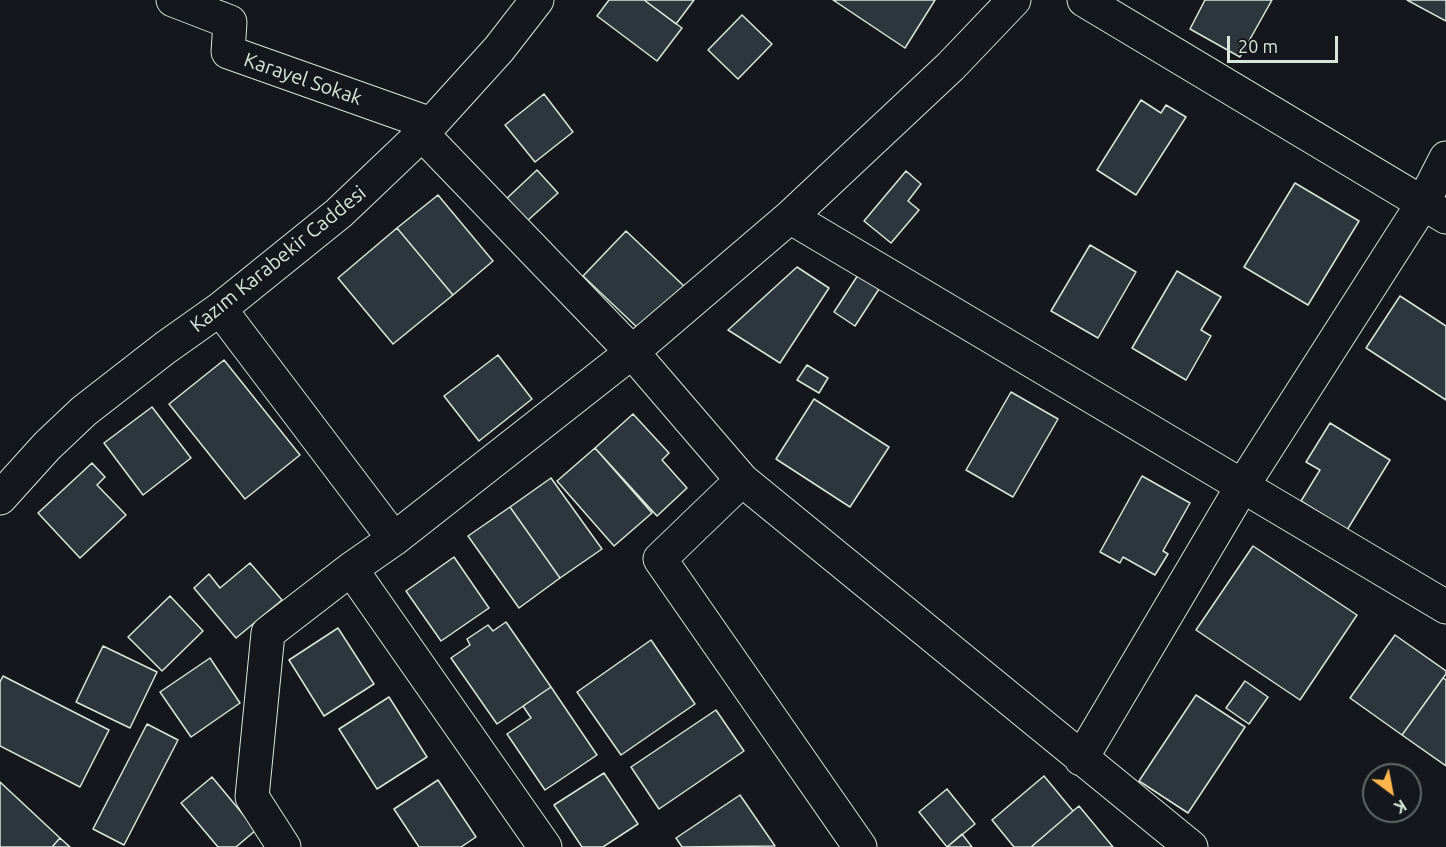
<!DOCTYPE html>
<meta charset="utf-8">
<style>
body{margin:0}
#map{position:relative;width:1446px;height:847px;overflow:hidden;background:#14181c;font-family:Ubuntu,sans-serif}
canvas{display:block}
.north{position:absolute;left:1362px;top:763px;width:60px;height:60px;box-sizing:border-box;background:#14181c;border:2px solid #626a69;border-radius:50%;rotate:148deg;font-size:16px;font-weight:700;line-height:24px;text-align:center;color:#d8e6dc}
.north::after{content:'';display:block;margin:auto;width:21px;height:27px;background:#ffb74d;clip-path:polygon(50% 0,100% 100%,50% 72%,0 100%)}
.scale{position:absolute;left:1227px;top:36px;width:111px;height:27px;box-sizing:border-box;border:3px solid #d8e6dc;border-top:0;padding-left:8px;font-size:18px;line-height:21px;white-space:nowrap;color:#d8e6dc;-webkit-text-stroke:4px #14181c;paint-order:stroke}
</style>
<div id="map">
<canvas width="1446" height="847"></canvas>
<div class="north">K</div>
<div class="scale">20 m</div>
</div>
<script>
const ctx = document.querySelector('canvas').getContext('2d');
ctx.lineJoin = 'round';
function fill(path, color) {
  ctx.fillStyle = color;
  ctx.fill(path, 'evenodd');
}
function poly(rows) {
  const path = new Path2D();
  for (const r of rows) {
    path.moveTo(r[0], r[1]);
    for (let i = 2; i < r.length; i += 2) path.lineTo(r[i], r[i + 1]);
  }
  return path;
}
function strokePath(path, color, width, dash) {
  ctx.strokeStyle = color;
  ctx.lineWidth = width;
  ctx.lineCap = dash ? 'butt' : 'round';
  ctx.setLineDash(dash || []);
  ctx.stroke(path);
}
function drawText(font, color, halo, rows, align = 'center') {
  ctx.font = font + ' Ubuntu,sans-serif';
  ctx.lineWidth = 4.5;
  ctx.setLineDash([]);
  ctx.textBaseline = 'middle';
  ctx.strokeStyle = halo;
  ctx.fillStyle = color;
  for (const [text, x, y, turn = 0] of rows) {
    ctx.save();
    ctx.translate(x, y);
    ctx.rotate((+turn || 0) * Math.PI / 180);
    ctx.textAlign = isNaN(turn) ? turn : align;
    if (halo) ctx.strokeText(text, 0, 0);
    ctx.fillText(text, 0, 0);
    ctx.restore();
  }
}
const building = poly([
 [609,0,644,0,682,28,657,61,597,16,609,0],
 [644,0,694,0,676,24,644,0],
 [833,0,935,0,905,48,833,0],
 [1205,0,1272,0,1240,57,1190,29,1205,0],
 [1407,0,1446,0,1446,21,1407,0],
 [742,15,772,44,738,79,708,50,742,15],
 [544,94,573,132,535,162,505,125,544,94],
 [1141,100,1161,113,1166,105,1186,117,1136,195,1097,170,1141,100],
 [537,170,558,193,526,222,505,200,537,170],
 [906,171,921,184,908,201,919,210,891,243,864,221,906,171],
 [1295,183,1359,221,1308,305,1244,267,1295,183],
 [438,195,493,261,453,295,397,228,438,195],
 [397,228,453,295,393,344,338,278,397,228],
 [626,231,685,287,642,332,583,276,626,231],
 [1090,245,1136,272,1098,338,1051,311,1090,245],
 [797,267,829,288,780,363,728,330,797,267],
 [1177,271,1221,297,1201,330,1211,336,1186,380,1132,348,1177,271],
 [858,275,879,289,855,326,834,312,858,275],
 [1400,296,1446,326,1446,400,1366,348,1400,296],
 [498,355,532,399,479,441,444,396,498,355],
 [224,360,300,455,245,499,169,404,224,360],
 [807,365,828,378,819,393,797,380,807,365],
 [1011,392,1058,419,1013,497,966,470,1011,392],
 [814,399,889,447,850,507,776,459,814,399],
 [152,407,191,458,143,495,104,443,152,407],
 [633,414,669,453,662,460,687,488,657,516,595,448,633,414],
 [1330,423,1390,460,1347,530,1301,501,1320,470,1306,462,1330,423],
 [595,448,652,513,614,546,557,481,595,448],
 [92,463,105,477,97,485,126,515,80,558,38,513,92,463],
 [1142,476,1190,503,1163,551,1168,554,1155,575,1123,557,1120,563,1100,552,1142,476],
 [551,478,602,549,560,578,510,507,551,478],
 [510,507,560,578,519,608,468,536,510,507],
 [1253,546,1357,615,1300,700,1196,630,1253,546],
 [454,557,489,608,441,641,406,591,454,557],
 [250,563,282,600,236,638,194,588,209,574,220,588,250,563],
 [170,596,203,631,162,671,128,637,170,596],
 [506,622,551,687,497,724,451,658,470,645,467,639,488,625,493,631,506,622],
 [338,628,374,684,324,716,289,660,338,628],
 [1395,635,1446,671,1446,674,1402,735,1350,698,1395,635],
 [651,640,695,704,621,755,577,692,651,640],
 [103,646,157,672,130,728,76,702,103,646],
 [210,658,240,703,191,737,160,692,210,658],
 [3,676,109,730,80,787,0,746,0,682,3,676],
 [1443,678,1446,680,1446,766,1402,735,1443,678],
 [1245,681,1268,697,1249,724,1226,708,1245,681],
 [551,687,597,755,545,790,507,734,531,718,523,706,551,687],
 [1196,695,1245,727,1188,813,1139,781,1196,695],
 [389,697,427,757,377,789,339,729,389,697],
 [716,710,744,751,659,809,631,767,716,710],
 [147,724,178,740,124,845,93,829,147,724],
 [604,773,638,824,603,847,582,847,554,805,604,773],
 [1044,776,1073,811,1031,847,1014,847,992,820,1044,776],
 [212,777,256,830,236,847,218,847,181,803,212,777],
 [438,780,476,837,461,847,419,847,394,809,438,780],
 [0,782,60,838,52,847,0,847,0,782],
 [947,789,975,824,947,847,919,812,947,789],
 [740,795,775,846,682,847,676,838,740,795],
 [1079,806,1113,847,1031,847,1073,811,1079,806],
 [962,834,972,847,947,847,962,834],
 [60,838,70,847,52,847,60,838]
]);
const minor = poly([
 [173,0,230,22,228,52,431,124],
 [1084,0,1446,217],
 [422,134,632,352,742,480,1191,847],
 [790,217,1446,607],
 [220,309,394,539],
 [742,480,660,559,860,847],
 [0,498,47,446,84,411,165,348,220,309,339,213,422,134,499,49,537,0],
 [351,569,545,847],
 [1081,759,1243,485,1423,203,1446,158],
 [284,847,252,797,268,633,351,569,394,539,632,352,790,217,951,66,1014,0]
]);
const streetNames = [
 ["Karayel Sokak",303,79,19],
 ["Kazım Karabekir Caddesi",278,259,-39]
];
fill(building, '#2c363c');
strokePath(building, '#d8e6dc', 1.5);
strokePath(minor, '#d8e6dc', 35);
strokePath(minor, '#14181c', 33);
drawText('20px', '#d8e6dc', '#14181c', streetNames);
</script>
